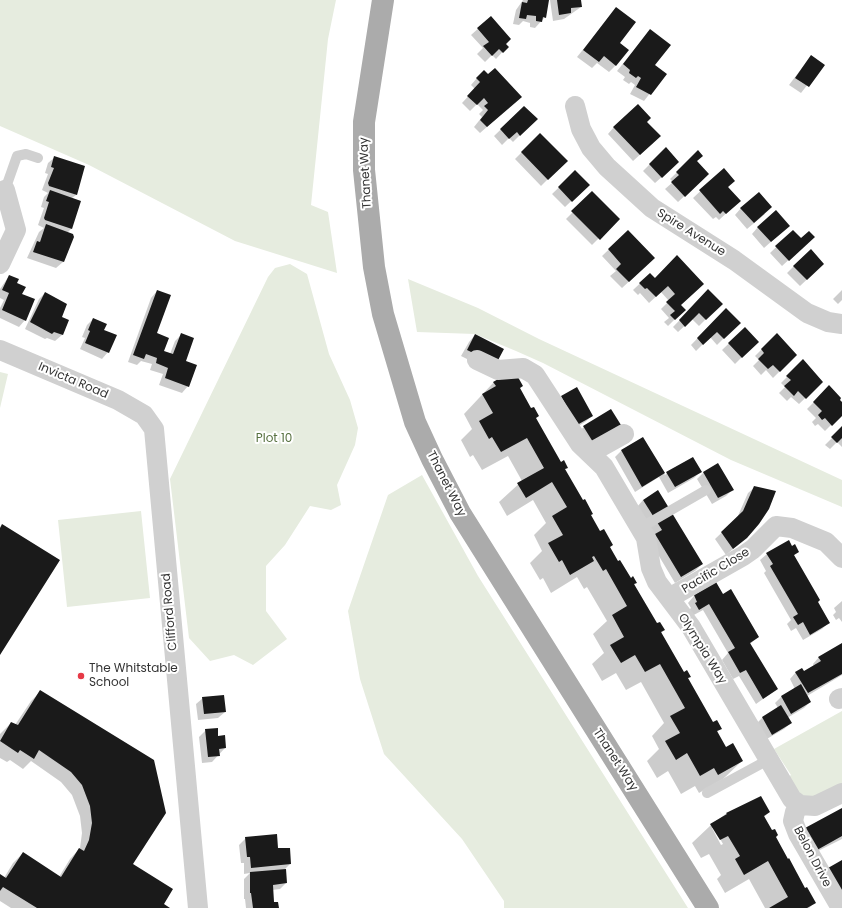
<!DOCTYPE html>
<style>
body{margin:0}
canvas{display:block;background:#fff}
</style>
<canvas width="842" height="908"></canvas>
<script>
const ctx = document.querySelector('canvas').getContext('2d');
ctx.lineJoin = 'round';
function fill(path, color) {
  ctx.fillStyle = color;
  ctx.fill(path, 'evenodd');
}
function poly(rows) {
  const path = new Path2D();
  for (const r of rows) {
    path.moveTo(r[0], r[1]);
    for (let i = 2; i < r.length; i += 2) path.lineTo(r[i], r[i + 1]);
  }
  return path;
}
function strokePath(path, color, width, dash) {
  ctx.strokeStyle = color;
  ctx.lineWidth = width;
  ctx.lineCap = dash ? 'butt' : 'round';
  ctx.setLineDash(dash || []);
  ctx.stroke(path);
}
function drawText(font, color, halo, rows, align = 'center') {
  ctx.font = font + ' Poppins,sans-serif';
  ctx.lineWidth = 4;
  ctx.setLineDash([]);
  ctx.textBaseline = 'middle';
  ctx.strokeStyle = halo;
  ctx.fillStyle = color;
  for (const [text, x, y, turn = 0] of rows) {
    ctx.save();
    ctx.translate(x, y);
    ctx.rotate((+turn || 0) * Math.PI / 180);
    ctx.textAlign = isNaN(turn) ? turn : align;
    if (halo) ctx.strokeText(text, 0, 0);
    ctx.fillText(text, 0, 0);
    ctx.restore();
  }
}
const green = poly([
 [0,0,336,0,328,39,311,205,328,212,337,273,235,241,89,165,0,126],
 [290,264,307,274,329,354,350,400,358,428,355,445,337,485,341,505,331,510,310,506,285,545,266,566,266,611,287,639,253,665,234,655,210,661,189,638,170,479,268,277,275,268],
 [408,279,478,308,539,339,842,480,842,507,731,460,543,363,516,351,475,334,417,332],
 [0,372,8,374,0,408],
 [422,475,478,576,688,908,504,908,504,901,462,839,384,754,360,679,348,611,388,495],
 [141,511,150,598,67,607,58,520],
 [842,711,842,784,821,797,807,798,801,794,787,778,791,775,774,749]
]);
const shadow = poly([
 [523,0,548,0,545,17,535,28,530,27,530,23,523,21,519,25,513,24,516,10],
 [550,0,580,0,581,7,564,19,553,21],
 [616,9,619,43,616,65,609,72,597,63,592,68,577,57],
 [491,17,507,47,496,59,492,55,485,62,477,54,483,48,471,35],
 [650,30,654,65,665,74,644,101,630,94,635,85,631,82,629,84,623,80,625,77,617,71],
 [811,56,823,65,801,93,789,85],
 [477,78,514,103,480,133,474,127,482,117,479,114,483,110,477,104,470,111,462,103,475,89,471,85],
 [524,107,536,119,513,142,509,138,502,145,494,136],
 [646,122,653,143,633,161,608,134,614,127],
 [540,134,566,161,541,186,515,159],
 [666,148,672,168,655,183,643,171],
 [698,152,696,162,708,174,678,202,665,189,673,182,670,179],
 [55,157,76,195,72,198,80,201,71,229,67,233,68,248,63,262,56,268,27,258,39,232,44,228,38,225,44,208,41,207,44,197,48,193,42,190,48,174,45,173,48,163],
 [724,169,733,207,719,220,716,217,713,219,693,198],
 [575,172,588,185,565,207,552,194],
 [592,193,618,219,592,245,566,219],
 [741,208,765,214,747,229,735,215],
 [758,227,782,232,764,248,752,234],
 [628,231,647,265,622,288,610,276,616,271,602,256],
 [793,231,807,243,782,266,770,253],
 [677,257,680,305,678,316,668,326,664,322,669,318,661,309,669,301,661,292,649,303,640,293,638,295,633,290,650,274,654,279],
 [794,266,817,270,800,286,787,273],
 [9,276,16,283,21,294,25,320,19,327,0,318,0,308,4,300,0,298,0,289],
 [842,290,842,300,838,304,833,299],
 [157,291,156,334,163,351,170,354,175,341,181,335,188,386,182,393,159,385,163,374,150,370,152,364,141,361,137,365,128,362,151,298],
 [708,291,721,304,699,326,692,319,678,332,673,327],
 [45,293,60,317,68,321,62,335,55,341,47,338,45,339,25,329,39,299],
 [726,309,739,323,717,345,710,337,696,351,691,345],
 [93,319,103,330,108,352,102,359,80,349,85,338,82,337,87,325],
 [745,328,757,342,735,364,722,350],
 [777,334,796,355,773,378,766,370,761,375,753,366,759,360,755,356],
 [475,335,489,370,461,356,469,342],
 [803,361,822,382,799,404,791,397,787,401,779,393,785,387,781,383],
 [494,382,519,389,560,463,567,468,564,470,609,548,630,579,636,583,634,585,657,625,664,630,661,633,684,673,689,677,687,679,713,724,720,729,717,732,726,748,742,761,723,779,699,793,695,786,681,794,668,771,657,778,647,761,659,749,652,736,664,723,641,682,626,690,616,673,602,681,592,664,604,653,593,634,607,621,587,587,584,589,577,577,551,593,543,578,540,580,530,563,542,551,534,535,546,523,533,500,507,516,499,502,522,481,508,456,482,470,473,455,470,457,461,440,472,429,464,414],
 [829,387,842,404,842,414,825,431,818,424,815,426,812,422,816,418,807,409],
 [576,388,592,416,585,422,570,431,561,397],
 [611,411,620,425,586,448,577,433,584,427],
 [842,428,842,447,837,442,830,449,825,445],
 [643,438,665,475,667,473,700,472,694,478,668,493,659,477,635,492,615,457,621,451],
 [704,472,732,490,726,496,712,504,697,479],
 [755,487,746,538,726,555,715,539,737,518,748,493],
 [643,500,702,564,695,571,675,583,650,541,637,507],
 [792,547,798,552,793,556,829,622,822,629,803,640,796,628,791,631,787,624,791,620,764,573,766,571,760,560,767,554],
 [716,583,723,595,758,637,750,644,777,689,756,704,739,676,733,679,722,660,728,653,703,610,692,616,689,610,691,608,688,603,694,596],
 [842,601,842,622,839,618,836,620,833,615,836,612,834,608],
 [842,644,842,675,807,696,810,702,804,708,787,718,791,723,784,729,765,740,756,724,762,718,778,708,775,703,781,697,795,689,790,679,796,672,803,673,814,667,813,664,819,657],
 [41,691,132,864,162,904,168,908,11,908,0,901,0,876,4,878,13,863,23,853,59,877,70,859,80,848,82,833,80,816,72,795,61,782,31,761,23,769,10,760,7,762,0,758,0,734,11,723,15,725,31,701],
 [203,698,225,712,218,718,198,720,196,704],
 [206,730,225,748,212,762,202,763,199,737],
 [842,809,842,839,810,855],
 [769,812,764,817,804,890,814,903,809,908,765,908,749,879,725,893,717,879,721,875,709,854,701,858,692,843,711,825,727,813],
 [712,828,714,828,723,844,721,845],
 [246,838,277,849,290,864,285,869,286,883,280,889,272,890,274,903,278,908,246,908,245,899,244,899,244,879,250,873,244,874,244,863,241,863,239,845]
]);
const building = poly([
 [528,0,549,0,546,18,543,17,542,22,536,21,536,16,527,15,526,19,519,18,522,2,527,3],
 [557,0,581,0,582,7,571,8,571,13,559,15],
 [616,7,636,22,620,43,629,50,616,66,604,56,599,62,583,50],
 [491,16,511,39,506,44,509,47,503,53,499,49,492,56,483,46,489,42,477,28],
 [650,29,671,45,655,65,667,74,651,95,636,87,641,78,638,76,636,78,629,73,630,70,623,64],
 [811,55,825,65,809,87,795,78],
 [495,68,522,97,487,127,480,120,488,110,484,106,488,103,484,98,477,105,467,96,480,82,476,78,484,70,488,74],
 [638,104,651,118,647,122,661,136,640,155,613,127],
 [524,106,538,119,520,136,517,132,509,139,500,129],
 [540,133,568,161,548,180,521,152],
 [666,147,679,162,662,178,649,164],
 [698,150,703,156,697,161,709,174,685,197,671,182,679,175,676,172],
 [54,156,85,166,77,195,49,186,48,183,54,168,51,167],
 [724,168,735,181,728,187,741,201,726,214,723,211,720,214,699,190],
 [575,170,590,185,572,202,558,187],
 [50,190,81,201,72,229,45,220,44,218,49,202,46,201],
 [592,191,620,219,600,240,571,211],
 [759,192,772,207,754,223,740,208],
 [776,210,790,226,771,242,757,227],
 [46,224,73,234,74,237,64,262,33,252,37,241,40,242],
 [628,230,655,258,629,282,616,269,621,264,608,249],
 [793,230,801,238,809,231,815,237,789,261,775,246],
 [811,249,824,264,807,280,793,266],
 [677,255,704,284,681,305,686,310,675,320,670,315,675,311,666,302,675,294,668,286,656,297,647,288,645,289,639,283,650,273,655,278],
 [9,275,19,279,17,283,26,287,22,294,35,299,26,321,2,310,9,293,2,290],
 [708,289,723,304,706,320,699,313,685,327,679,320],
 [157,290,171,295,157,333,169,338,164,351,173,354,181,333,194,338,186,361,197,365,189,387,165,378,168,368,156,363,157,358,146,354,144,359,133,355],
 [45,292,67,304,62,317,69,320,63,335,54,332,52,334,30,322],
 [726,308,741,323,724,339,717,332,703,345,697,338],
 [93,318,107,324,104,330,117,335,109,353,85,343,90,331,88,330],
 [745,327,759,342,742,358,728,343],
 [777,333,797,355,780,372,773,365,768,369,758,359,764,353,761,349],
 [475,334,504,349,496,364,467,350],
 [803,359,823,382,806,399,798,391,794,396,784,386,791,380,786,376],
 [514,370,523,386,520,388,531,408,534,407,539,416,536,418,561,462,564,460,568,468,565,469,583,500,585,499,593,514,591,515,600,531,604,529,613,545,610,547,618,561,620,560,631,578,633,576,637,583,634,584,657,623,660,622,665,630,661,632,684,672,687,670,691,677,688,678,713,722,717,720,722,729,717,731,726,747,733,743,743,761,718,775,714,768,700,776,687,753,676,760,665,741,680,733,670,716,685,708,660,664,645,672,635,655,621,663,610,645,624,637,612,615,627,606,606,569,603,571,594,556,592,557,594,561,570,575,562,560,559,562,548,543,563,535,552,516,567,507,552,482,526,498,517,483,544,468,527,438,501,452,492,437,489,439,479,421,493,413,482,394,496,386,493,382],
 [829,385,841,398,840,400,842,402,842,416,832,426,825,418,822,420,818,415,822,411,813,402],
 [577,387,593,416,577,425,561,396],
 [611,409,621,425,593,442,583,426],
 [842,426,842,438,837,443,831,437],
 [643,437,665,473,642,487,621,450],
 [693,457,702,472,675,487,666,472],
 [718,463,734,490,718,498,703,472],
 [754,486,776,491,769,509,759,524,747,538,733,549,721,532,743,511],
 [658,490,703,564,681,577,655,534,662,530,643,500],
 [2,524,60,560,0,655,0,528],
 [789,540,792,546,795,544,799,552,794,555,820,600,818,602,830,623,810,635,803,622,798,625,793,617,798,614,770,566,773,564,766,553],
 [716,582,723,594,731,589,759,637,750,643,778,689,763,699,746,670,740,673,728,652,735,648,709,604,699,610,695,603,697,602,694,595],
 [842,643,842,674,808,693,795,672,802,668,804,671,821,661,818,657],
 [801,684,811,702,791,714,781,696],
 [40,690,154,760,166,813,133,864,173,889,164,904,170,908,37,908,3,887,0,891,0,874,6,878,23,852,61,877,79,848,84,851,89,840,92,823,90,806,82,785,71,772,39,750,34,759,20,750,18,753,0,741,11,722,18,725],
 [224,695,226,712,204,714,202,697],
 [781,705,792,723,772,735,762,717],
 [218,728,218,736,225,735,226,748,219,749,220,756,208,757,205,729],
 [761,796,770,812,764,816,772,830,775,829,778,835,776,837,788,859,789,858,805,888,807,887,816,903,807,908,769,908,788,897,768,861,744,875,735,859,740,856,728,836,720,840,710,824,727,814,726,813],
 [842,808,842,836,817,850,805,828],
 [277,834,278,848,290,848,291,864,251,868,250,857,247,857,245,837],
 [842,860,842,894,828,868],
 [286,869,287,883,273,885,274,902,278,902,279,908,253,908,251,893,250,893,250,872]
]);
const lane = poly([
 [2,191,5,190,17,156,26,154,38,158],
 [640,528,706,490],
 [707,793,768,760]
]);
const street = poly([
 [575,106,581,129,591,148,607,167,652,208,734,260,807,313,828,322,842,324],
 [0,264,16,230,5,190],
 [0,350,118,400,144,415,154,429,198,908],
 [477,360,498,370,523,368,535,375,580,444,604,467,646,538,651,568,657,582,691,627,792,799,800,805,815,806,842,793],
 [590,453,624,434],
 [669,598,743,556,753,549,776,526,792,528,826,542,842,558],
 [839,699,842,698],
 [800,805,795,812,793,821,798,834,841,908]
]);
const primary = poly([
 [383,0,364,122,364,170,374,267,383,314,415,422,432,459,460,513,708,908]
]);
const markers = [
 [81,676,4,"#e63946"]
];
const streetNames = [
 ["Thanet Way",366,173,-93],
 ["Spire Avenue",691,233,32],
 ["Invicta Road",73,381,23],
 ["Thanet Way",446,484,63],
 ["Pacific Close",716,571,-31],
 ["Clifford Road",170,612,-95],
 ["Olympia Way",702,649,58],
 ["Thanet Way",615,760,57],
 ["Belon Drive",812,857,62]
];
const parkNames = [
 ["Plot 10",274,439]
];
const poiNames = [
 ["The Whitstable",89,669],
 ["School",89,683]
];
fill(green, '#e6ecdf');
fill(shadow, '#0003');
fill(building, '#1a1a1a');
strokePath(lane, '#d0d0d0', 10);
strokePath(street, '#d0d0d0', 20);
strokePath(primary, '#ababab', 22);
for (const [x, y, r, color] of markers) {
  const dot = new Path2D();
  dot.arc(x, y, r, 0, 2 * Math.PI);
  ctx.fillStyle = color;
  ctx.fill(dot);
  strokePath(dot, '#fff', 1.5);
}
drawText('12px', '#333', '#fff', streetNames);
drawText('12px', '#56703f', '#fff', parkNames);
drawText('12px', '#333', '#fff', poiNames, 'left');
</script>
